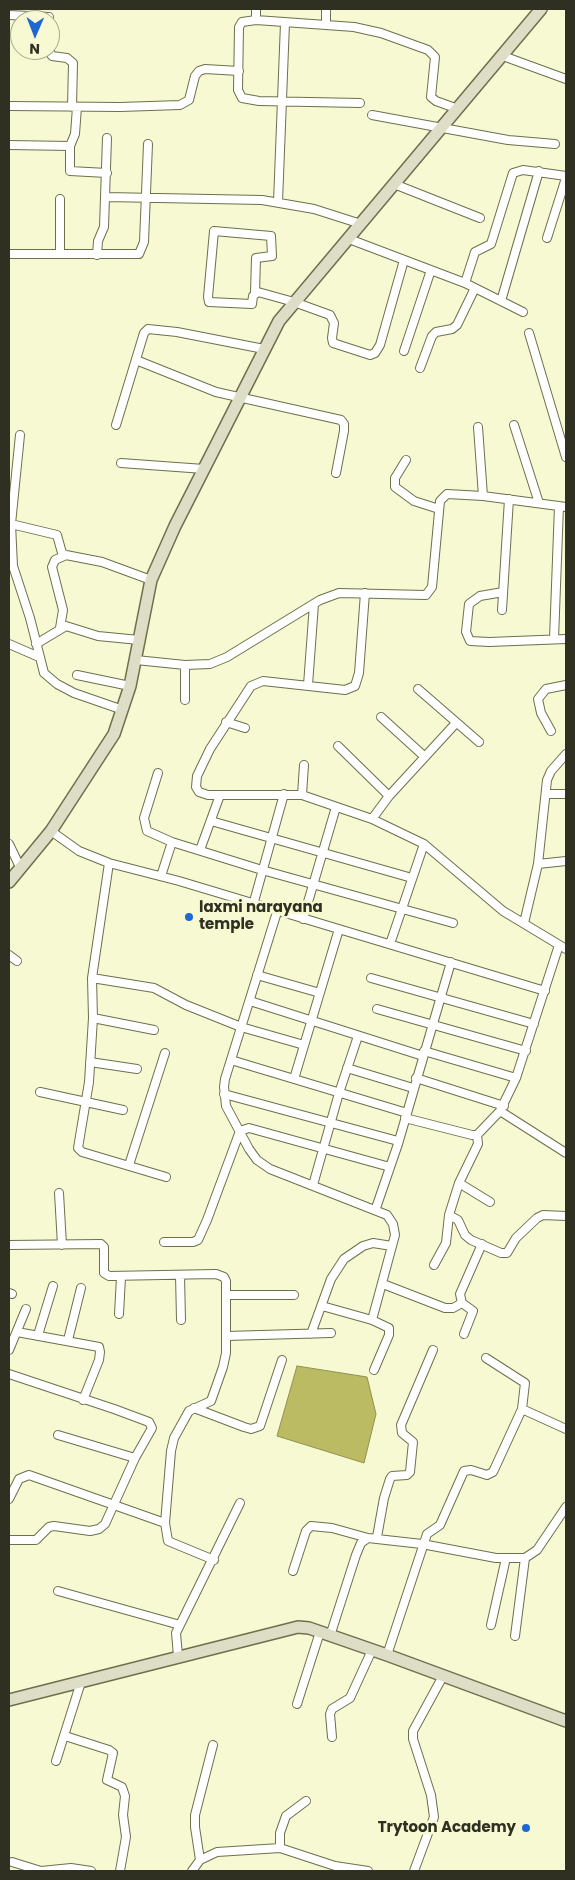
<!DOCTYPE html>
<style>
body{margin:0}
#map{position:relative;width:575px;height:1880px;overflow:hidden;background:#f7f9d3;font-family:Poppins,sans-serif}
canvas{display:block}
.frame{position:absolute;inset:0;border:10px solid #303022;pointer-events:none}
.north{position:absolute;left:10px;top:10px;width:50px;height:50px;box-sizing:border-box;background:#f7f9d3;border:1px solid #a7a98c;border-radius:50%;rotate:181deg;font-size:14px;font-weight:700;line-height:20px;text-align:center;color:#303022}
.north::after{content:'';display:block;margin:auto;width:18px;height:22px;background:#1f67d2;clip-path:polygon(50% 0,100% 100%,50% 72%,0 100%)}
</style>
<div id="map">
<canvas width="575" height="1880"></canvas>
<div class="frame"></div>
<div class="north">N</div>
</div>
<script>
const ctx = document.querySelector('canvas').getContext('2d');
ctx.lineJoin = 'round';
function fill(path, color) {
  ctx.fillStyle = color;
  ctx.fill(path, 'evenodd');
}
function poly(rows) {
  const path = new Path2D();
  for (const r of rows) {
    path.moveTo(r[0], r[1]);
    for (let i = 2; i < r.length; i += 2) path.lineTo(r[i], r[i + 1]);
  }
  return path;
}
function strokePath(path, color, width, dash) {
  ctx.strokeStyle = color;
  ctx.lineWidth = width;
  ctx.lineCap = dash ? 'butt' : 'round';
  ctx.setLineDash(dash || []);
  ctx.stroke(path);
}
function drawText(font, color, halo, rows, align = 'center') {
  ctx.font = font + ' Poppins,sans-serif';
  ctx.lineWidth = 5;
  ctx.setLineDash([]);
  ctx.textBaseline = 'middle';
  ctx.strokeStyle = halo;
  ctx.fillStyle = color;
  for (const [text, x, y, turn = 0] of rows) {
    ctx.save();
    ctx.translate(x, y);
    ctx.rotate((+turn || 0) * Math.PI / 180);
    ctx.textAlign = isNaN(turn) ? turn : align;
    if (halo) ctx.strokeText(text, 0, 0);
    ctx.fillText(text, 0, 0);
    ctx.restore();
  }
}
const water = poly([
 [297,1366,367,1377,376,1414,364,1463,277,1436,297,1366]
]);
const street = poly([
 [9,15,49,17],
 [256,20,256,9],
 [326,25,326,9],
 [49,50,52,56,67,58,73,63,72,107],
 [503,56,566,79],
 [360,103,259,101,242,98,238,90,239,27,242,22,256,20,354,27,381,33,428,50,435,57,431,97,436,101,458,109],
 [9,106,120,107,180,105,189,100,195,76,199,71,205,69,239,71],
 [372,115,508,140,555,144],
 [9,145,70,146,75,134,77,107],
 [70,146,70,171,107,173],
 [394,184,480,218],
 [106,197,262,200,314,209,361,224],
 [60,199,60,254],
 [278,202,285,23],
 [547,238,566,178],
 [349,239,465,283,523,312],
 [9,254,139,254,144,242,148,144],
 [97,255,98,241,104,227,107,138],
 [465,283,475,252,491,244,513,173,523,170,566,176],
 [255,293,256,258,272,256,271,236,214,231,208,297,209,302,252,304,253,296,258,292,294,302,330,315,334,323,332,338,333,343,370,355,375,353,380,345,404,260],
 [501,301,539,171],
 [529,333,566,457],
 [404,351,431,270],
 [136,360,216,392,341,420,344,424,344,431,336,473],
 [420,368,432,336,436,332,452,329,457,325,475,288],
 [116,425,144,333,148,329,177,332,264,349],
 [514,425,539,503],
 [478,427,483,496],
 [20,435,11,524,13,566,30,618,44,673,57,684,74,693,123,710],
 [406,460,395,478,395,487,414,501,439,509],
 [121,463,204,469],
 [11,524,57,535,62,553,66,555,102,562,151,580],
 [503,592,480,596,469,604,466,632,470,641,489,642,566,639],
 [365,593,359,673,355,686,345,690,263,681,251,686,210,749,197,776,196,787,199,792,208,795,302,795,372,819,424,844,503,911,566,949],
 [502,610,509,499],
 [60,628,63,610,52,567,55,560,66,555],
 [554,639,559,506],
 [9,644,39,657],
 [36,644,66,626,98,636,139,640],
 [136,660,185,665,210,664,227,657,320,600,339,593,426,595,432,587,440,501,447,494,483,496,566,507],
 [185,665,185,700],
 [77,675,130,686],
 [308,685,314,604],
 [418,689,479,742],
 [381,717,425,757],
 [226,722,245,728],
 [551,731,541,713,538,699,546,689,566,685],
 [338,746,389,796],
 [158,773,144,818,147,831,172,842,262,870,453,923],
 [546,794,566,794],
 [302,795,304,765],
 [372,819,389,796,456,723],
 [211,821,412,878],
 [51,831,79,851,109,863,179,881,545,991],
 [9,844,20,867],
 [200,850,220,795],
 [109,863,92,978,93,1018,89,1082,78,1148,82,1152,166,1177],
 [538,864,566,861],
 [161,876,172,842],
 [253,905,284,794],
 [277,912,225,1079,224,1087,226,1106,249,1149,257,1160,270,1169,387,1215,393,1224,395,1235,372,1320],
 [303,919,336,807],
 [524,923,538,864,547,780,551,771,566,754],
 [390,944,424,844],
 [9,955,17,961],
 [257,975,320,993],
 [92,978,154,988,186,1005,241,1027,304,1045],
 [371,978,534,1024],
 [250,1001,423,1056],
 [377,1009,526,1051],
 [93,1018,154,1030],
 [424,1051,516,1078],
 [231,1060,407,1113],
 [90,1062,137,1069],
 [347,1068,413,1088],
 [416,1078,504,1106],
 [294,1079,339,929],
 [40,1092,123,1110],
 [224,1094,398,1141],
 [500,1111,566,1153],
 [405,1118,472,1135,477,1135,500,1111,516,1078,559,945],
 [129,1165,165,1053],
 [459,1183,490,1202],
 [313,1185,339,1093,358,1036],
 [59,1193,62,1245],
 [376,1208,398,1144,451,962],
 [449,1215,458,1220,465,1235,471,1240,501,1253,507,1253,516,1238,537,1218,543,1215,566,1216],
 [164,1242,193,1242,198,1240,207,1220,240,1131,249,1128,390,1167],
 [9,1245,101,1244,104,1247,104,1273,109,1276,216,1274,224,1277,226,1281,226,1353,223,1367,211,1401,189,1411,174,1438,171,1451,165,1523,168,1541,214,1560],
 [434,1265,446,1243,449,1215,459,1183,478,1144,477,1135],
 [180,1275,181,1320],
 [383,1284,445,1308,453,1308,462,1303],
 [9,1293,12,1294],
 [226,1295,294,1295],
 [322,1306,372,1320,389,1328,389,1335,374,1370],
 [119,1314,121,1277],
 [17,1332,99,1347,100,1352,99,1360,83,1400],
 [311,1334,331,1279,344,1259,363,1246,373,1243,392,1246],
 [464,1334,473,1311,462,1303,460,1294,482,1244],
 [38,1335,53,1286],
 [226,1336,331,1333],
 [68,1340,81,1288],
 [9,1350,26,1309],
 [486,1358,525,1383,522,1409,566,1429],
 [9,1374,114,1409,149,1422,152,1428,135,1458,105,1524,99,1529,90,1531,54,1526,49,1527,36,1540,9,1540],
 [194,1408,244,1427,251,1429,260,1426,282,1360],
 [58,1435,135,1458],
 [9,1499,19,1479,29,1475,165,1523],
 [377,1537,384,1498,390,1479,392,1476,407,1475,410,1472,413,1442,402,1433,401,1425,433,1350],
 [293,1571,306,1531,311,1526,332,1528,368,1538],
 [58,1591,180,1625],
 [491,1625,506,1558],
 [330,1636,356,1555,361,1543,368,1538,422,1544,496,1558,525,1558,537,1550,566,1507],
 [515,1636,525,1558],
 [387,1655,427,1534,440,1525,464,1471,471,1470,487,1475,493,1472,522,1409],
 [178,1656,176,1633,240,1503],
 [297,1704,320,1632],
 [65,1736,109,1750,113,1753,107,1780,122,1787,125,1796,123,1815,126,1837,120,1871],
 [332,1737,330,1714,332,1709,350,1698,372,1650],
 [56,1761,81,1682],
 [280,1848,280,1833,286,1816,306,1801],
 [200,1860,195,1827,195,1815,213,1745],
 [12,1862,41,1871,71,1868,91,1871],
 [192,1871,200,1860,217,1852,280,1848,335,1866,368,1871],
 [414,1871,434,1817,431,1795,413,1739,413,1731,443,1676]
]);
const secondary = poly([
 [9,882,51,831,114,734,130,686,151,580,175,526,279,321,541,9],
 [9,1700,298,1627,309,1628,387,1655,566,1721]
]);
const markers = [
 [189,917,5,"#1f67d2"],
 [526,1828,5,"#1f67d2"]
];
const poiNames = [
 ["laxmi narayana",199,908],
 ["temple",199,925],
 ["Trytoon Academy",516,1828,"right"]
];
fill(water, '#babb63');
strokePath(water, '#919150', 1);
strokePath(street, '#6e6f4d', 10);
strokePath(secondary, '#6e6f4d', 14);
strokePath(street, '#fff', 8);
strokePath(secondary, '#dedec7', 11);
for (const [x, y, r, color] of markers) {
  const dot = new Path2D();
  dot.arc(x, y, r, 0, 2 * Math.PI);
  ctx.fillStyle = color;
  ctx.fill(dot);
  strokePath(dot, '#f7f9d3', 2);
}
drawText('bold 15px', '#303022', '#f7f9d3', poiNames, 'left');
</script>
